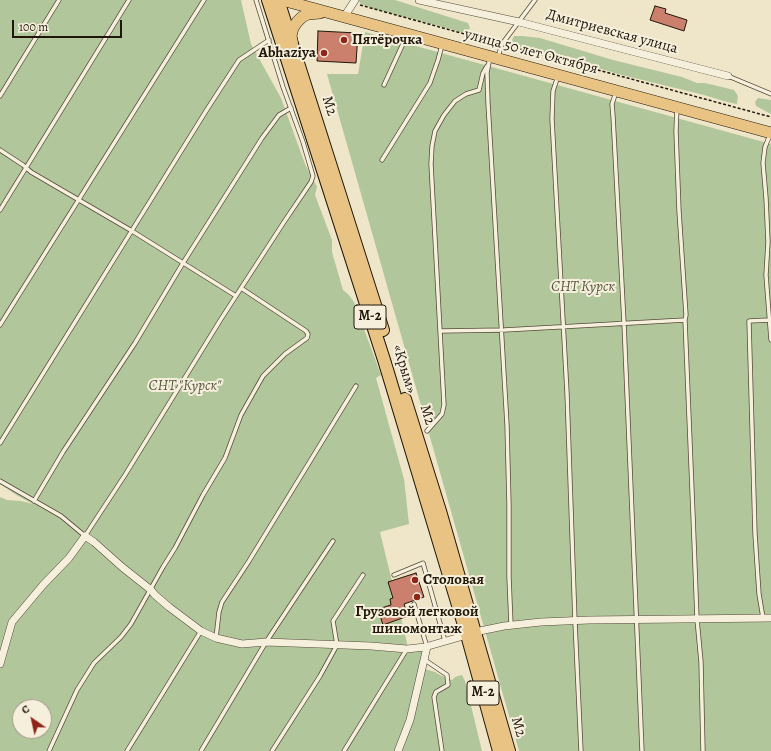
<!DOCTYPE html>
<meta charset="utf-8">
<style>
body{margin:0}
#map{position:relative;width:771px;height:751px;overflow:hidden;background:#efe6c9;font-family:Alegreya,serif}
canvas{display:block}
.north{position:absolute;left:12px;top:699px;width:40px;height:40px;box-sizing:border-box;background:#f5efdc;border:1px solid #a09888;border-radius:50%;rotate:326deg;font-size:11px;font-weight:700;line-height:16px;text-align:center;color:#20160a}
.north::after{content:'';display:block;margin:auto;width:14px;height:18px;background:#8f2418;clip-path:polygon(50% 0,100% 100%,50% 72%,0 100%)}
.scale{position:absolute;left:12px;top:20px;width:110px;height:18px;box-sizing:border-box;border:2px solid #20160a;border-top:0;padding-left:5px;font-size:12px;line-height:14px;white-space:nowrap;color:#20160a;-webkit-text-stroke:3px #f5efdc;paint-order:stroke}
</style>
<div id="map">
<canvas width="771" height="751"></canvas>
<div class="north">С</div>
<div class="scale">100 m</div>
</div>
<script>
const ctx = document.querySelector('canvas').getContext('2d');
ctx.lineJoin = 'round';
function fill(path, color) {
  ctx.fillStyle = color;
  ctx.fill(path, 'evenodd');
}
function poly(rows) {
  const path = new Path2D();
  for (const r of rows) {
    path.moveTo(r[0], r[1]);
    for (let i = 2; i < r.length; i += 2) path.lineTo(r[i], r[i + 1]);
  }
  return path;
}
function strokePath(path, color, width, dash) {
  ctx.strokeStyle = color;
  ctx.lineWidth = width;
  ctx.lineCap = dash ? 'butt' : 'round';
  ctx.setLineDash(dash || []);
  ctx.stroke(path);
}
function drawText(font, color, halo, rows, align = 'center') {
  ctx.font = font + ' Alegreya,serif';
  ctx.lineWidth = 4;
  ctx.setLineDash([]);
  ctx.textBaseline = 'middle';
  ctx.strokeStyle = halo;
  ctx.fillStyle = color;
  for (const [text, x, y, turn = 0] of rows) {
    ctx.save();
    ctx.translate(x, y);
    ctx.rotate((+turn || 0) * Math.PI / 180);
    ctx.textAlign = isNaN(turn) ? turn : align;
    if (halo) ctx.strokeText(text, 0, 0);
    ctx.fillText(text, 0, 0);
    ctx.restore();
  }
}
const green = poly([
 [0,0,241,0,251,44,281,98,305,164,317,187,315,195,332,240,332,252,343,290,348,294,354,302,381,375,376,378,404,479,409,524,380,532,409,651,424,651,425,669,435,672,442,676,452,680,455,677,462,675,465,681,482,751,0,751,0,497,7,500,21,501,33,504,18,496,0,484],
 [20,707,44,707,44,731,20,731],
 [358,0,395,0,468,23,470,28,465,33,374,9,361,4],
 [365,32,771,144,771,751,519,751,327,74,358,74],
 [514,36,523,36,540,38,613,60,682,77,697,83,705,83,734,90,738,96,737,104,727,102,704,95,618,74,585,64,568,56,559,57,515,46,511,43,512,40],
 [758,98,771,100,771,114,756,106,755,102]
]);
const building = poly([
 [655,6,666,9,665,13,687,20,684,31,650,20,655,6],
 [318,31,358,33,356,63,317,61,318,31],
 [416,573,424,597,404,604,408,616,383,625,378,609,391,605,390,599,393,598,388,582,416,573]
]);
const path = poly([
 [360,5,497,43],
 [506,45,771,117]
]);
const lane = poly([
 [490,57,487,73,488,103,507,425,509,505,509,577,511,625],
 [498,57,502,44,535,0],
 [558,76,553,91,552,119,567,393,575,622,581,751],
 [728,76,771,94],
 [384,85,407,35],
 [616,92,612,104,613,116,624,323,642,751],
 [0,96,59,0],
 [677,108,676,131,679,211,686,315,685,320,693,515,697,619,701,662,703,751],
 [770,135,765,147,763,163,766,198,768,242,766,275,771,340],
 [0,150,23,165,31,172,132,231,236,296],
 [382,160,430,83,438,60,442,45],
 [0,210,129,0],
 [0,325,204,0],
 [440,331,504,330,685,320],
 [427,431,442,414,444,405,431,164,432,146,435,131,444,115,455,101,466,94,479,90,483,73,487,66],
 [0,443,206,111,239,60,269,40],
 [0,481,61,516,85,536,125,475,221,319,284,222,311,182,313,176,303,142,283,87,256,0],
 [34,501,63,452,135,343,183,263,262,138,279,115,291,108],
 [394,575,423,563,445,641],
 [414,604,427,647],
 [763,618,759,594,755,534,749,321,769,320],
 [216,638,219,612,222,602,249,561,356,386],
 [425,660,447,675,448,685,436,692,434,697,442,751],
 [49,751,77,690,94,663,121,637,131,624,163,567,175,548,203,495,225,458,241,415,263,376,285,354,307,338,308,334,306,331,241,288],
 [127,751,201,631],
 [201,751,266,642,333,541],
 [272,751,320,676,337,645,333,621,363,575],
 [344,751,407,649]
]);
const street = poly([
 [419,0,519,22,728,76],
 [344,17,355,0],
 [475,632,504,626,541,622,589,620,771,618],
 [0,664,12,622,43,585,69,558,85,536,94,542,122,567,151,590,155,595,169,607,201,631,216,638,242,644,266,642,371,646,407,649,425,647,467,635],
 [398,751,410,720,427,647]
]);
const primary = poly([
 [282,0,771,133],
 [292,41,291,36,293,28,297,22,302,17,308,14,320,13]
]);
const highway = poly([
 [268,0,385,363,467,635,499,751],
 [278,0,383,330],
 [405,399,440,511,509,751]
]);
const markers = [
 [344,40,4,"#8f2418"],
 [324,53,4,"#8f2418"],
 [415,580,4,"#8f2418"],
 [417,597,4,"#8f2418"]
];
const shields = [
 [370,317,32],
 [483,693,32]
];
const shieldNames = [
 ["М-2",370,317],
 ["М-2",483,693]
];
const streetNames = [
 ["Дмитриевская улица",612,32,15],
 ["улица 50 лет Октября",531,52,15],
 ["М2",329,106,72],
 ["«Крым»",404,369,73],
 ["М2",427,415,73],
 ["М2",518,727,74]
];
const poiNames = [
 ["Пятёрочка",352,40],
 ["Abhaziya",316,53,"right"],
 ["Столовая",423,580],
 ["Грузовой легковой",417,612,"center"],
 ["шиномонтаж",417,629,"center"]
];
const parkNames = [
 ["СНТ Курск",583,287],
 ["СНТ \"Курск\"",185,386]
];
fill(green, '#b2c69c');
fill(building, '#ca806d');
strokePath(building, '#20160a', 1);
strokePath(lane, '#544a3a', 5);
strokePath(street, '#544a3a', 8);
strokePath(primary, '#20160a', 12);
strokePath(highway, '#20160a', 14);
strokePath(path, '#20160a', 1.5, [3, 2]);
strokePath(lane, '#f5efdc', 3.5);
strokePath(street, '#f5efdc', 7);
strokePath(primary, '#e8c384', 11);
strokePath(highway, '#e8c384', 12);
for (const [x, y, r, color] of markers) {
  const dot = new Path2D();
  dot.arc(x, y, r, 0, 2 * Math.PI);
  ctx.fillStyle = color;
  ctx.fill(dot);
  strokePath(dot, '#f5efdc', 1.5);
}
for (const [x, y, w] of shields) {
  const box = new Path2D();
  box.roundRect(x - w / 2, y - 12, w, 24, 3);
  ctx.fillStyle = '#f5efdc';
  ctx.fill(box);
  strokePath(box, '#20160a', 1);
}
drawText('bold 14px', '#20160a', null, shieldNames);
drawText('15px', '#20160a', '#f5efdc', streetNames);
drawText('bold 15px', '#20160a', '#f5efdc', poiNames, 'left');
drawText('italic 15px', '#53543d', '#f5efdc', parkNames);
</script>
